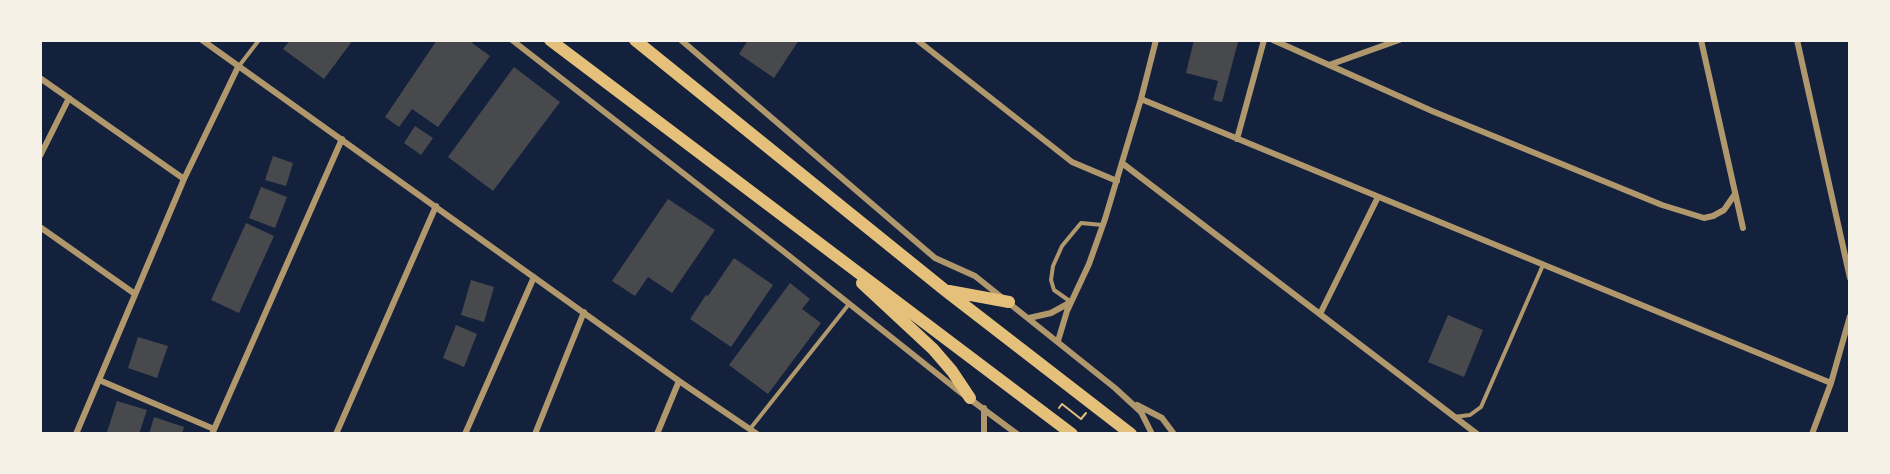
<!DOCTYPE html>
<style>
body{margin:0}
#map{position:relative;width:1890px;height:474px;overflow:hidden;background:#14213d;font-family:"Golos Text",sans-serif}
canvas{display:block}
.frame{position:absolute;inset:0;border:42px solid #f6f1e7;pointer-events:none}
</style>
<div id="map">
<canvas width="1890" height="474"></canvas>
<div class="frame"></div>
</div>
<script>
const ctx = document.querySelector('canvas').getContext('2d');
ctx.lineJoin = 'round';
function fill(path, color) {
  ctx.fillStyle = color;
  ctx.fill(path, 'evenodd');
}
function poly(rows) {
  const path = new Path2D();
  for (const r of rows) {
    path.moveTo(r[0], r[1]);
    for (let i = 2; i < r.length; i += 2) path.lineTo(r[i], r[i + 1]);
  }
  return path;
}
function strokePath(path, color, width, dash) {
  ctx.strokeStyle = color;
  ctx.lineWidth = width;
  ctx.lineCap = dash ? 'butt' : 'round';
  ctx.setLineDash(dash || []);
  ctx.stroke(path);
}
const building = poly([
 [290,40,353,40,324,79,283,49],
 [437,40,474,40,472,43,490,56,438,127,412,109,399,127,385,117],
 [748,40,799,40,774,78,739,54],
 [1194,40,1238,42,1222,102,1213,100,1218,81,1186,73],
 [514,67,560,102,493,191,448,157],
 [415,126,433,138,421,155,404,143],
 [273,156,293,163,286,186,265,180],
 [261,187,287,197,275,228,249,218],
 [668,199,715,230,672,293,648,277,635,296,612,281],
 [246,223,274,236,239,313,211,300],
 [734,258,773,285,731,347,690,319,706,295,708,296],
 [471,280,494,287,484,322,461,315],
 [790,283,810,299,802,309,821,323,768,394,729,365],
 [1448,315,1483,330,1464,377,1428,362],
 [456,325,477,334,464,367,443,358],
 [138,337,168,346,157,378,128,368],
 [117,401,147,410,139,434,107,432],
 [154,417,184,427,182,434,149,434]
]);
const path = poly([
 [1059,408,1062,404,1081,419,1086,413]
]);
const service = poly([
 [239,66,259,40],
 [1071,302,1054,290,1051,280,1053,266,1062,246,1081,223,1102,225],
 [1454,417,1470,415,1481,407,1543,265],
 [750,429,849,304]
]);
const minor = poly([
 [202,40,679,381,757,434],
 [512,40,783,251,955,388,1017,434],
 [681,40,935,258,975,276,1115,388,1141,412,1152,434],
 [917,40,1072,162,1117,181],
 [1273,40,1432,111,1662,205,1704,218,1713,216,1724,210,1735,194],
 [1701,40,1743,228],
 [1797,40,1850,278],
 [1329,65,1399,40],
 [40,78,184,179],
 [1141,99,1831,383],
 [1237,139,1264,40],
 [40,156,69,98],
 [1122,163,1477,434],
 [40,227,135,294],
 [1320,314,1378,197],
 [1029,318,1051,313,1071,302],
 [1058,341,1067,311,1089,264,1105,219,1141,99,1156,40],
 [99,380,214,429],
 [1137,405,1162,418,1174,434],
 [76,434,184,179,238,67],
 [212,434,342,139],
 [336,434,436,206],
 [465,434,534,277],
 [535,434,584,312],
 [657,434,679,381],
 [984,434,984,408],
 [1812,434,1831,383,1850,316]
]);
const trunk = poly([
 [550,40,1072,434],
 [635,40,946,291,1131,434],
 [862,283,933,349,952,371,970,398],
 [949,291,1009,302]
]);
fill(building, '#48494c');
strokePath(path, '#e5c07b', 2);
strokePath(service, '#b1986c', 4);
strokePath(minor, '#b1986c', 6);
strokePath(trunk, '#e5c07b', 12);
</script>
